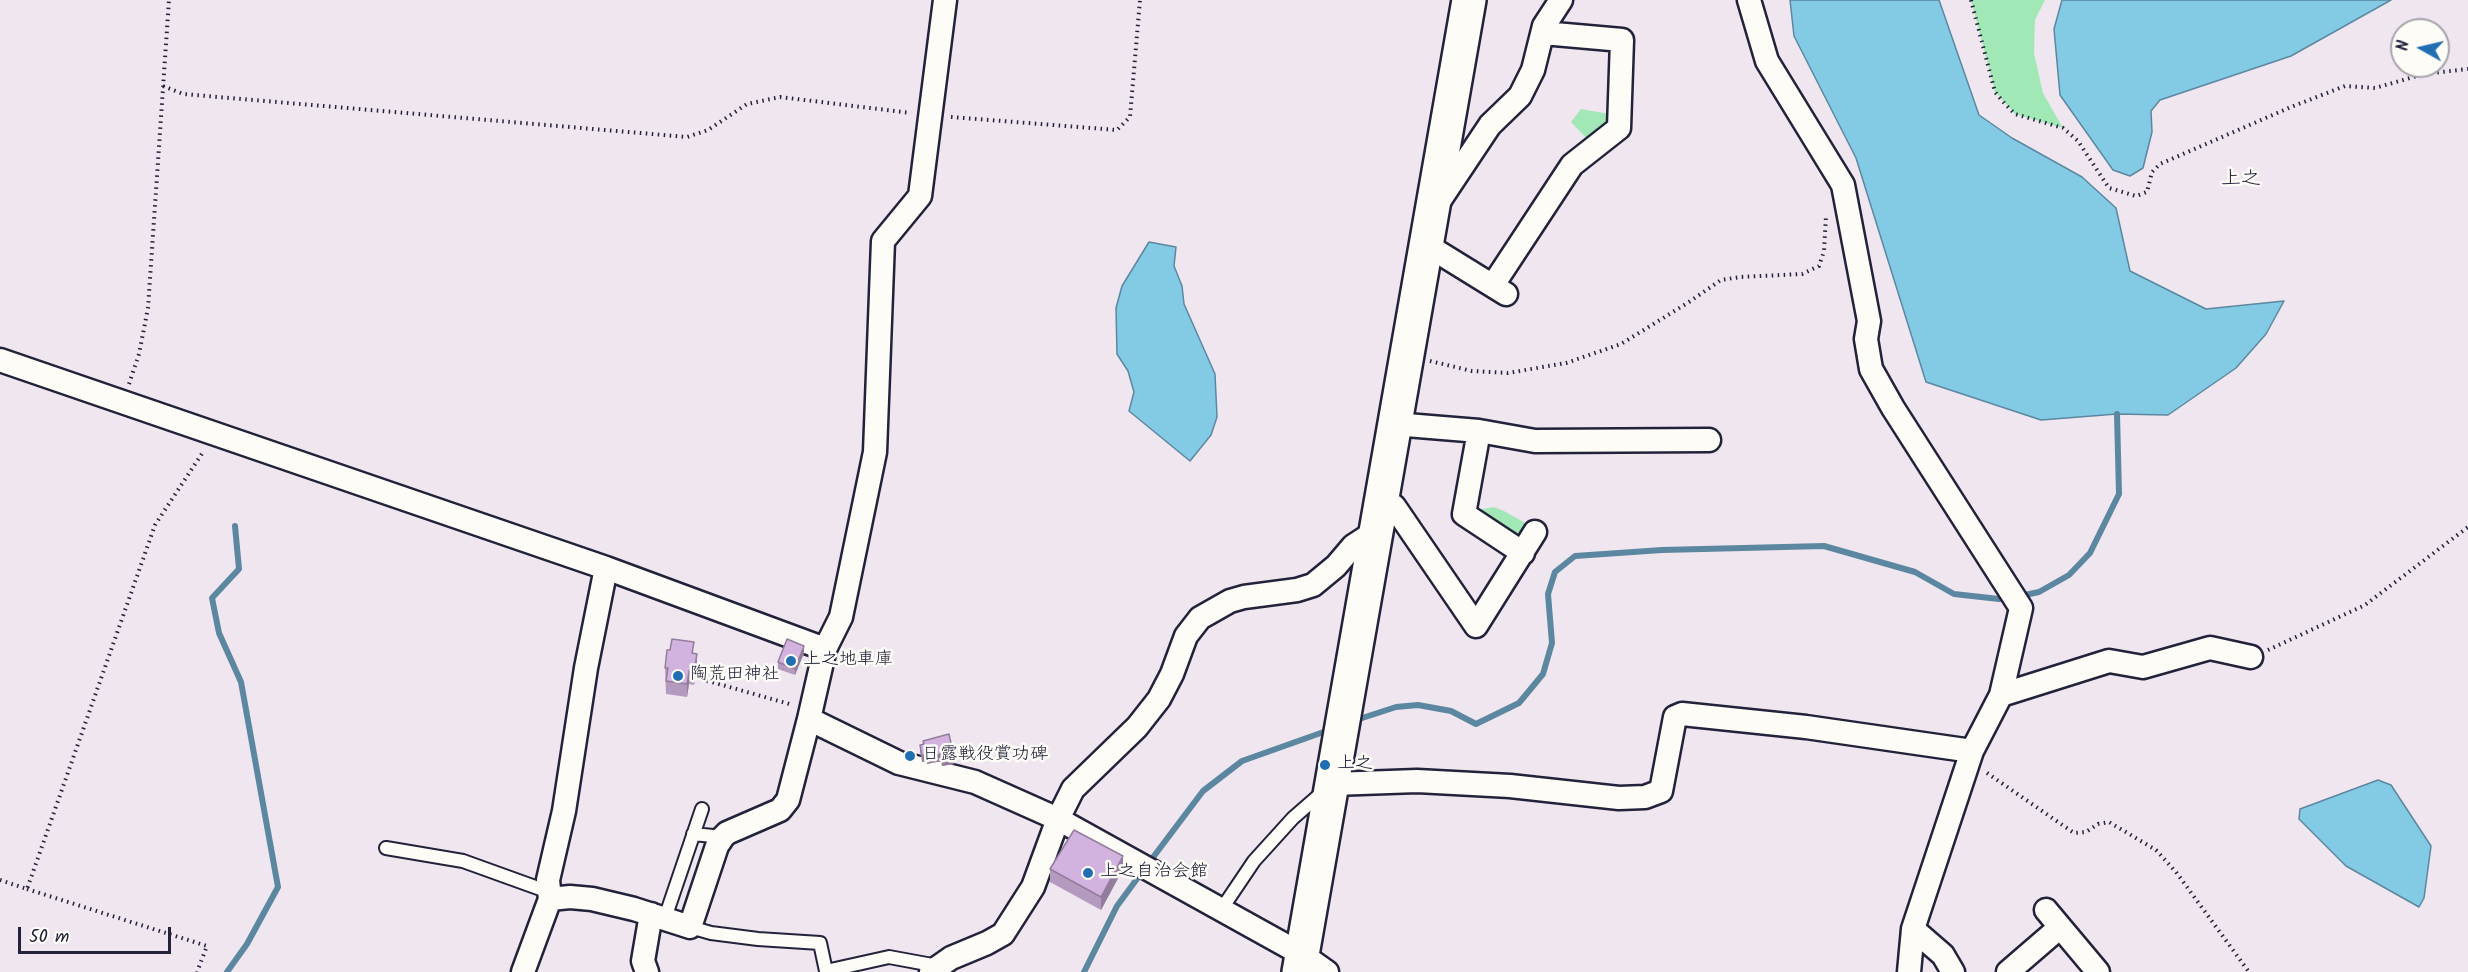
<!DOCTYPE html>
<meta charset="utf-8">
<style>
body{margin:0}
#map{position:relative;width:2468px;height:972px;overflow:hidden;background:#f0e6f0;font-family:Kalam,sans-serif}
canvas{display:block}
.north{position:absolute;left:2390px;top:18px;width:60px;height:60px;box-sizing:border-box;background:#fdfcf7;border:2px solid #a5a5ac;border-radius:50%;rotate:278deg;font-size:16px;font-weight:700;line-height:24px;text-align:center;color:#22223b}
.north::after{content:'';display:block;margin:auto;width:21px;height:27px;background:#1f6fb2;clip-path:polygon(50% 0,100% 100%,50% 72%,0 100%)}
.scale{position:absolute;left:18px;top:927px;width:153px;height:27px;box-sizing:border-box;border:3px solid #22223b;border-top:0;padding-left:8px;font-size:18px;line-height:21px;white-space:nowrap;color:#22223b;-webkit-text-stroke:4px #fdfcf7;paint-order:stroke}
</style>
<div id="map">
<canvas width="2468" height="972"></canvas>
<div class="north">N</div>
<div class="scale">50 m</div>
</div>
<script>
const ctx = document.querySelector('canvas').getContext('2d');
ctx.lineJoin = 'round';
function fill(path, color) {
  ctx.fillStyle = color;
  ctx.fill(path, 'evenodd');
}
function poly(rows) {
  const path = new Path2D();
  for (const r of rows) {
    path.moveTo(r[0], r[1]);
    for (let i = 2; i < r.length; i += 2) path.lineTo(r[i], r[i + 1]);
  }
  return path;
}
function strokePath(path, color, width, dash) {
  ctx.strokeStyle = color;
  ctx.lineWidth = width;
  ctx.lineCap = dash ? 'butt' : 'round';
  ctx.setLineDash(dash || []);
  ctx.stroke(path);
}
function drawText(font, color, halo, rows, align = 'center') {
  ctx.font = font + ' Kalam,"Klee One",sans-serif';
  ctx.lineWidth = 5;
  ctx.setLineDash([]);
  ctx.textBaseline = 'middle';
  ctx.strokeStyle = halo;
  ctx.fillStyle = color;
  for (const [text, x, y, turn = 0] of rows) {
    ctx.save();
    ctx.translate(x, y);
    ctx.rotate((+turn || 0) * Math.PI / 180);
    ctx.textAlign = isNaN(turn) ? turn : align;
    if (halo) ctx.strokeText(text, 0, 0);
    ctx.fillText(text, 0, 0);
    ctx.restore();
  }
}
const green = poly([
 [1971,0,2045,0,2035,20,2034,53,2043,93,2063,128,2015,114,1995,92],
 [1581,109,1609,114,1607,127,1589,141,1571,122],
 [1494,507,1504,511,1527,524,1520,533,1512,535,1477,510]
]);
const water = poly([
 [1790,0,1939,0,1979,115,2012,138,2082,177,2116,208,2130,271,2206,309,2284,301,2266,334,2236,368,2168,415,2117,414,2041,420,1926,382,1856,158,1794,36,1790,0],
 [2062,0,2391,0,2291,56,2160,100,2151,111,2152,132,2143,168,2130,176,2113,170,2060,95,2054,29,2062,0],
 [1149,242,1176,247,1174,266,1182,286,1184,304,1215,374,1217,417,1211,435,1190,461,1129,411,1134,392,1128,371,1117,354,1116,308,1122,286,1149,242],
 [2378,780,2391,785,2431,846,2424,898,2419,907,2346,866,2299,819,2300,809,2378,780]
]);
const stream = poly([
 [2020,596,2039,592,2069,575,2090,553,2119,494,2117,414],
 [1353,721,1396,707,1418,705,1451,711,1476,724,1519,703,1543,674,1552,643,1548,594,1555,572,1575,556,1662,550,1824,546,1915,572,1954,594,1999,599,2010,597],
 [1148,864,1203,791,1242,761,1332,729],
 [227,972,247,944,278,887,241,682,219,633,212,598,239,569,235,526],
 [1084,972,1117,906,1142,872]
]);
const path = poly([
 [1971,0,1995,92,2005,104,2015,114,2063,128,2078,141,2109,188,2136,196,2147,192,2152,172,2160,164,2291,107,2345,86,2375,88,2424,74,2468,69],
 [163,86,183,94,687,137,708,130,747,104,780,97,911,113],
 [951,117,1117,130,1130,117,1140,0],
 [1430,361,1472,371,1508,373,1566,363,1621,344,1689,302,1721,280,1740,277,1802,274,1819,266,1824,251,1826,216],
 [129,384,139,354,148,308,169,0],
 [2268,650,2365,605,2468,527],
 [701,679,793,705],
 [1987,773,2074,833,2086,832,2098,824,2109,822,2156,850,2176,872,2249,972],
 [0,880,27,889,155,525,203,452],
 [27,889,207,946,197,972]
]);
const lane = poly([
 [693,834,723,837],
 [386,848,463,861,549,892],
 [1221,910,1254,861,1293,818,1324,791],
 [665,918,702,809],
 [690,927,711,933,758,939,820,943,826,971,889,957,938,966]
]);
const street = poly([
 [1749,0,1767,61,1843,185,1869,321,1866,339,1871,369,1893,408,2021,608,2001,695,1972,751,1913,929,1909,972],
 [1440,200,1490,125,1520,96,1533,70,1544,26,1561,0],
 [1425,244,1506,294],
 [1493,285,1572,165,1619,128,1622,40,1543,33],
 [0,360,606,568,825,649,809,719,899,763,975,782,1058,819,1303,955,1327,972],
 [1394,424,1479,431,1535,441,1709,440],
 [1479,431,1464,514,1523,553],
 [1381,504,1394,506,1476,626,1535,532],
 [825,649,841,617,875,452,883,241,920,196,945,0],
 [2001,695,2109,661,2143,667,2210,648,2251,657],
 [1333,784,1417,781,1510,786,1619,798,1645,797,1661,791,1675,717,1682,714,1806,727,1972,751],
 [550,899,570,897,592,899,634,909,690,927,717,846,723,837,727,833,780,810,788,800,809,719],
 [2046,910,2098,972],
 [1913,929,1943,955,1953,972],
 [523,972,550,899,548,880,564,811,586,668,606,568],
 [647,972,643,961,651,914],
 [931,972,951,958,987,943,1003,934,1033,887,1058,819,1073,789,1137,727,1159,699,1172,674,1186,636,1200,618,1230,601,1244,597,1297,590,1313,585,1336,566,1353,546,1376,531],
 [2008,972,2059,928]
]);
const secondary = poly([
 [1299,972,1469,0]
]);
const wall = poly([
 [804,653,795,675,778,669,778,662],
 [694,654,697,667,694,685,689,684,687,697,666,694,665,668],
 [923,741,954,764,942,766,941,761,927,764,926,761,922,762,920,751,920,745,923,744],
 [1050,869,1123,869,1101,910,1050,882]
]);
const shadedWall = poly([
 [804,646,804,653,795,675,795,669],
 [697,654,697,667,694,685,694,672],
 [689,671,689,684,687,697,687,684],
 [926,754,926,761,922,762,922,756],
 [941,754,941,761,927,764,927,757],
 [954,757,954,764,942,766,942,760],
 [1123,856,1123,869,1101,910,1101,897]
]);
const building = poly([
 [672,639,694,642,692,653,697,654,694,672,689,671,687,684,666,681,668,668,665,668,667,650,670,650,672,639],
 [787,639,804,646,795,669,778,662,787,639],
 [949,734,954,757,942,760,941,754,927,757,926,754,922,756,920,745,924,744,923,741,949,734],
 [1074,830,1123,856,1101,897,1050,869,1074,830]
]);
const markers = [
 [791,661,6,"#1f6fb2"],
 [678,676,6,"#1f6fb2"],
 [910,756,6,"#1f6fb2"],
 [1325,765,6,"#1f6fb2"],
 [1088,873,6,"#1f6fb2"]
];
const poiNames = [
 ["上之地車庫",803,661],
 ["陶荒田神社",690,676],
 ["日露戦役賞功碑",922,756],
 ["上之",1337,765],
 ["上之自治会館",1100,873]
];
const neighbourhoodNames = [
 ["上之",2241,181]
];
fill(green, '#a1e8b6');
fill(water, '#83cbe4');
strokePath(water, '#5c87a0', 1.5);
strokePath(stream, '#5c87a0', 6);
strokePath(lane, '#22223b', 16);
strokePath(street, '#22223b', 27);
strokePath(secondary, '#22223b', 38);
strokePath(path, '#22223b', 4, [1.5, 4.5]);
strokePath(lane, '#fdfcf7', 12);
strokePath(street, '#fdfcf7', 22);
strokePath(secondary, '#fdfcf7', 33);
fill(wall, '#b59ac0');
fill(shadedWall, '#937d9c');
fill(building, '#d2b3df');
strokePath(building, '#937d9c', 1.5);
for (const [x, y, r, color] of markers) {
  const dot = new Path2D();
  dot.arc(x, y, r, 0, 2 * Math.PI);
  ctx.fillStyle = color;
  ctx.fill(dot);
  strokePath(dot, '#fdfcf7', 2);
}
drawText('18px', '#22223b', '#fdfcf7', poiNames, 'left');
drawText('20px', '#22223b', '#fdfcf7', neighbourhoodNames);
</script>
